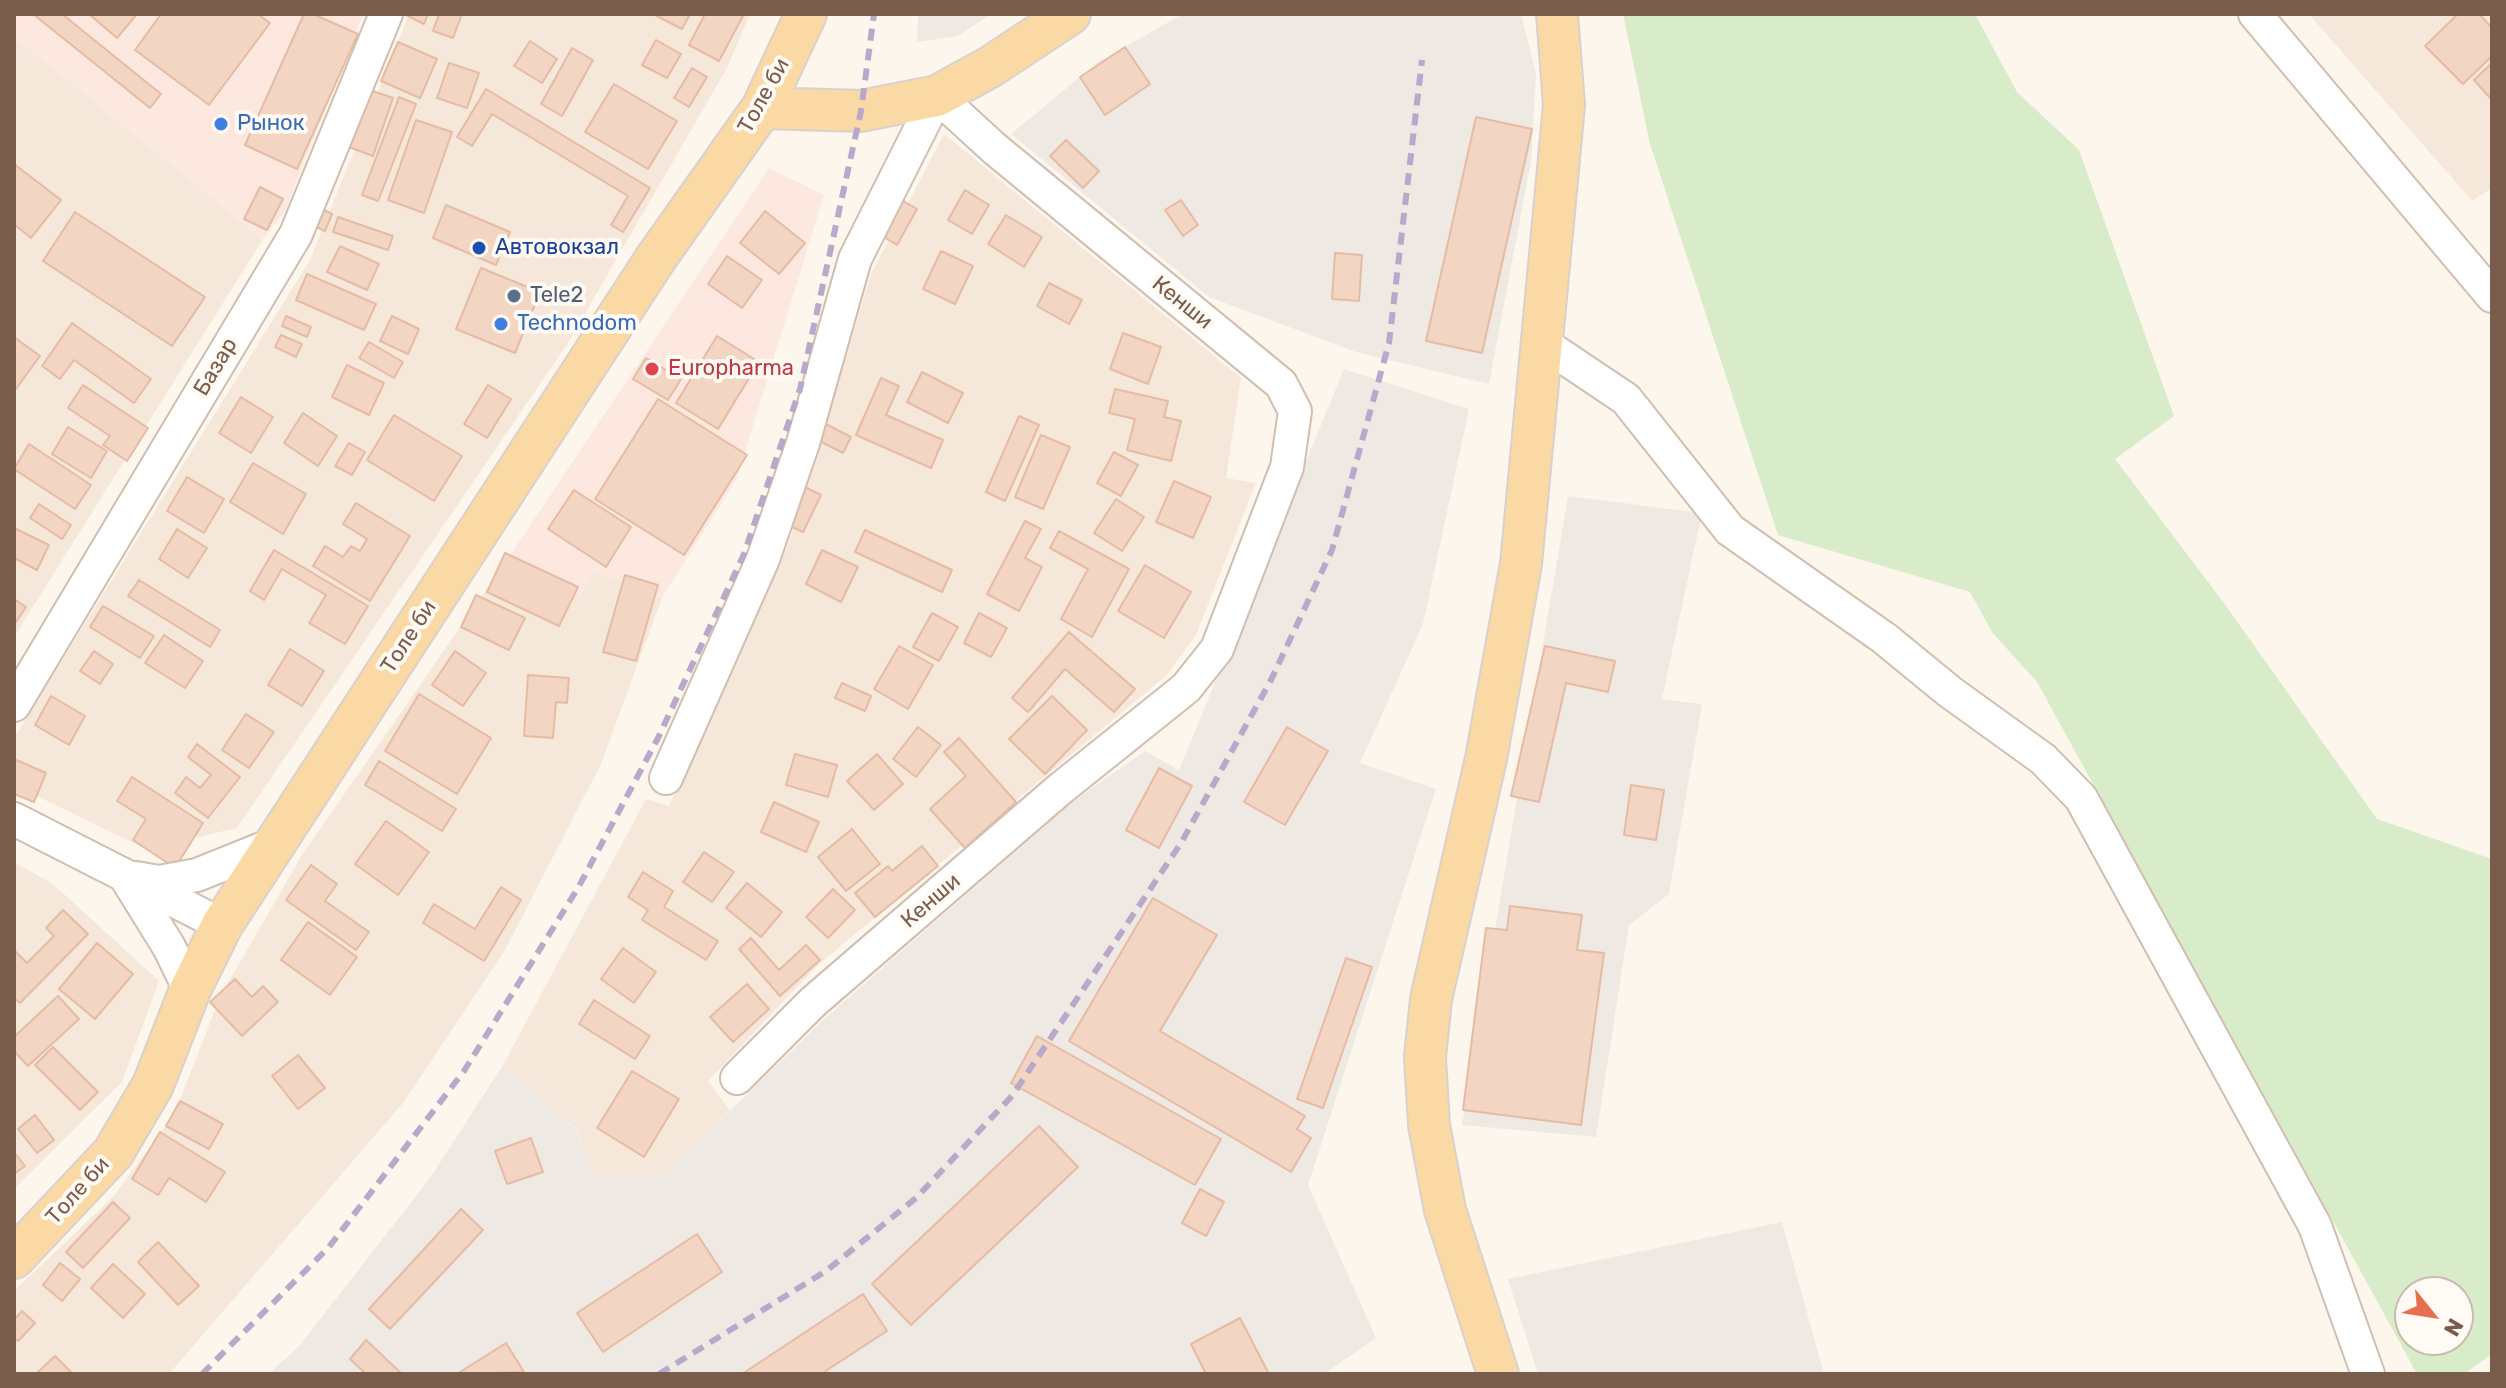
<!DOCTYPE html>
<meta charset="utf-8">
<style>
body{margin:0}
#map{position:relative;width:2506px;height:1388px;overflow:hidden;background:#fdf6ec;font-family:Rubik,sans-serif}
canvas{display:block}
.frame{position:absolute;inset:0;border:16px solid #7a5c4d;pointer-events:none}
.north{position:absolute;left:2394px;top:1276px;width:80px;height:80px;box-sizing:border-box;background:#fffaf3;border:2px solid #cabbb1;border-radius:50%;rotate:120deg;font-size:22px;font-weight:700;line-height:32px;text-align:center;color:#7a5c4d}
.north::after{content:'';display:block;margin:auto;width:28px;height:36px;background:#e76f51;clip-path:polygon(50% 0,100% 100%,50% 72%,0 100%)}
</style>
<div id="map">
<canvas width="2506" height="1388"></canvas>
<div class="frame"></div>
<div class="north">N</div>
</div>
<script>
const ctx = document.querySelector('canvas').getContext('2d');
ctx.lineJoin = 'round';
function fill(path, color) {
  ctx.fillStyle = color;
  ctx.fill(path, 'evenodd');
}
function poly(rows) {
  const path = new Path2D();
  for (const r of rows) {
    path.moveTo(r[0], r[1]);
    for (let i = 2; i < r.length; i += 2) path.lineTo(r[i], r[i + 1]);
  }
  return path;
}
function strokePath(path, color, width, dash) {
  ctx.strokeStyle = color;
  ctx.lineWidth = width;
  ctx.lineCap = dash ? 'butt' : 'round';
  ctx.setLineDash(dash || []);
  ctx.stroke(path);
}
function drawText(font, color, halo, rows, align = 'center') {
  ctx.font = font + ' Rubik,sans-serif';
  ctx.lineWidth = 8;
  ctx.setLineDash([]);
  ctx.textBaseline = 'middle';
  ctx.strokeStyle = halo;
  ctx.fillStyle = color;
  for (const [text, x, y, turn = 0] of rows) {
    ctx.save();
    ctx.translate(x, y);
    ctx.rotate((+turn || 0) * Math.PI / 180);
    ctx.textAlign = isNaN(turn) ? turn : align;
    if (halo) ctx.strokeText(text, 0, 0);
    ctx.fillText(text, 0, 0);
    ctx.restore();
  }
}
const residential = poly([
 [409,14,750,14,727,68,568,343,237,828,146,849,14,785,14,738,310,260],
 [2309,14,2492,14,2492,188,2472,201],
 [14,36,263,239,14,637],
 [944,134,1241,378,1226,478,1256,483,1196,635,1167,675,819,964,708,1081,730,1110,665,1173,597,1179,575,1128,503,1065,646,799,669,806,789,542,872,272],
 [511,554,580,594,596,571,662,598,601,764,505,950,403,1103,169,1374,14,1374,14,1291,112,1198,174,1115,220,997,302,855],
 [14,862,53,884,159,981,122,1082,14,1189]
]);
const commercial = poly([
 [14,14,363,14,285,211,263,239,14,36],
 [769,168,824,195,737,478,662,598,597,571,580,594,511,554]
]);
const industrial = poly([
 [918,14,991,14,958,36,917,42],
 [1183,14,1521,14,1536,73,1531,161,1489,384,1356,352,1209,297,1011,134,1098,62],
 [1344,369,1469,409,1423,624,1360,763,1436,789,1308,1185,1376,1338,1324,1374,269,1374,300,1345,430,1178,503,1065,575,1129,597,1179,665,1173,831,1013,1076,799,1145,751,1179,770],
 [1568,496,1702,513,1662,699,1702,704,1669,894,1629,925,1596,1137,1462,1125],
 [1782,1222,1824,1374,1538,1374,1508,1279]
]);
const green = poly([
 [1623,14,1975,14,2017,92,2079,150,2174,416,2115,459,2224,603,2377,819,2492,859,2492,1354,2464,1374,2417,1374,2037,682,1992,632,1970,592,1778,535,1650,144],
 [2410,1292,2458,1292,2458,1340,2410,1340]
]);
const building = poly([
 [33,14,62,14,161,94,150,108,33,14],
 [89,14,137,14,117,38,89,14],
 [161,14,258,14,270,23,209,105,135,50,161,14],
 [304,14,313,14,358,34,297,169,245,145,304,14],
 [404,14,428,14,424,24,404,14],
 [439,14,462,14,453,38,433,31,439,14],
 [653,14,690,14,682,29,653,14],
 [705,14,744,14,719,61,689,45,705,14],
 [2458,14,2479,14,2492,28,2492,56,2463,84,2425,46,2458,14],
 [656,40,681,54,667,78,642,65,656,40],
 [530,41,557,59,542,83,514,66,530,41],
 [398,42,437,59,420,98,381,81,398,42],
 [1125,47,1150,84,1105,115,1080,77,1125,47],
 [572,48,593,60,562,116,541,104,572,48],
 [449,63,479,73,467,108,437,98,449,63],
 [2492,63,2492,100,2474,80,2492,63],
 [692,68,707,77,689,107,674,98,692,68],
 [614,84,677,121,648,169,585,132,614,84],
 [486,89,650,188,623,232,611,225,628,196,492,114,472,146,457,137,486,89],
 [370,90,393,98,373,156,349,147,370,90],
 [399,97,416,104,378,201,362,195,399,97],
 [1476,117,1532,129,1482,353,1426,341,1476,117],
 [416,120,452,132,424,213,388,200,416,120],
 [1066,140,1099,171,1083,188,1050,156,1066,140],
 [14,164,61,200,31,238,14,224,14,164],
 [260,187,283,199,267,230,244,219,260,187],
 [965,190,989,205,972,234,948,220,965,190],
 [898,198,917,209,897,245,877,233,898,198],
 [1181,200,1198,225,1183,236,1165,210,1181,200],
 [446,205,510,232,496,265,433,238,446,205],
 [322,209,332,214,325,231,314,226,322,209],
 [765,211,805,243,779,274,740,243,765,211],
 [75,212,205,297,172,346,43,261,75,212],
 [1006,215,1042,237,1024,267,988,244,1006,215],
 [338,217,393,236,388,250,333,232,338,217],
 [340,246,379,264,367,290,327,272,340,246],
 [941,251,973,266,955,304,923,289,941,251],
 [1335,253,1362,255,1359,301,1332,299,1335,253],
 [727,256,762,280,742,308,708,284,727,256],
 [481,268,540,292,515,353,456,329,481,268],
 [307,274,376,304,364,330,296,300,307,274],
 [1049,283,1082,300,1069,324,1037,306,1049,283],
 [286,316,311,327,307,337,282,326,286,316],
 [392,316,419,329,408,354,380,341,392,316],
 [72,323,151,379,134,403,74,360,60,379,42,366,72,323],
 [1123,333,1161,347,1148,384,1110,369,1123,333],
 [281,335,302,344,296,357,275,347,281,335],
 [717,336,759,362,718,429,676,403,717,336],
 [14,337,40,356,16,389,14,387,14,337],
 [369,342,403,362,394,378,359,358,369,342],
 [646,358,681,379,668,400,633,379,646,358],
 [347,365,384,383,369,415,332,397,347,365],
 [922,372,963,393,948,423,907,402,922,372],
 [881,378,899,386,886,415,943,440,931,468,856,435,881,378],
 [83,385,148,428,127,461,103,445,110,436,68,408,83,385],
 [488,385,511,399,487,438,464,424,488,385],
 [1115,389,1168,401,1164,417,1181,421,1171,461,1127,450,1135,419,1109,413,1115,389],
 [241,397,273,417,251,453,219,433,241,397],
 [658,399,747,455,684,555,595,499,658,399],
 [303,413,337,436,318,466,284,443,303,413],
 [394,415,462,456,434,501,367,460,394,415],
 [1019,416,1039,425,1005,501,986,492,1019,416],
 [814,418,851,437,843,453,806,434,814,418],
 [68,427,107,451,91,478,52,454,68,427],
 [1041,435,1070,447,1043,509,1015,497,1041,435],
 [349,443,365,452,352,475,335,466,349,443],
 [29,444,91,485,75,509,14,469,29,444],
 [1114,452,1138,465,1121,496,1097,483,1114,452],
 [253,463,306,494,283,534,230,502,253,463],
 [187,477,224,499,204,533,167,511,187,477],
 [1174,481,1211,497,1193,538,1156,522,1174,481],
 [797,483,821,495,803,532,779,521,797,483],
 [574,490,631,527,606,567,548,529,574,490],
 [1116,499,1144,517,1122,551,1094,533,1116,499],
 [356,503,410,536,370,601,313,566,325,546,343,557,351,546,360,551,367,539,343,524,356,503],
 [39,504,71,525,62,539,30,518,39,504],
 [1025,521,1041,529,1025,558,1042,567,1019,611,987,594,1025,521],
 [14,528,49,545,37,570,14,558,14,528],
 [177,529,207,548,188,578,159,559,177,529],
 [865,530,952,570,942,592,855,552,865,530],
 [1059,531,1129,569,1092,637,1061,619,1088,569,1050,548,1059,531],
 [274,550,368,606,345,644,309,623,326,595,282,569,264,600,250,591,274,550],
 [822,550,858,567,841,602,806,584,822,550],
 [505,553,578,587,559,626,487,592,505,553],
 [1145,565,1191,592,1164,638,1118,611,1145,565],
 [625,575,658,585,636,661,603,652,625,575],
 [139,580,220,630,210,647,128,596,139,580],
 [476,595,525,618,509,650,461,627,476,595],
 [14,599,26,607,14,625,14,599],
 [103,606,154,636,140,658,90,627,103,606],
 [932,613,958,627,939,661,913,647,932,613],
 [979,613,1007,628,991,657,964,643,979,613],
 [1069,632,1135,689,1114,712,1065,669,1028,712,1012,698,1069,632],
 [164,635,203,661,185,688,145,663,164,635],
 [899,646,933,665,908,709,874,689,899,646],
 [1545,646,1615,661,1608,692,1566,683,1539,802,1511,796,1545,646],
 [290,649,324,671,302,706,268,685,290,649],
 [94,651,113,664,100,684,80,671,94,651],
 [455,651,486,673,463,706,432,685,455,651],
 [528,675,569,678,567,703,556,702,553,738,524,736,528,675],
 [842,683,871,696,865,711,835,698,842,683],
 [419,694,491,738,457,794,385,751,419,694],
 [51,696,85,716,69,745,35,725,51,696],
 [1052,696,1087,730,1045,774,1009,739,1052,696],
 [246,714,274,732,249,768,222,750,246,714],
 [918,727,941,745,916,777,893,759,918,727],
 [1287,727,1328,751,1285,825,1244,802,1287,727],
 [959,738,1016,802,965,848,930,809,966,776,944,752,959,738],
 [197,744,240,777,208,818,175,793,186,777,200,788,211,775,188,757,197,744],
 [795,754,837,765,828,797,786,785,795,754],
 [877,754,903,784,874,810,847,781,877,754],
 [14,759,46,773,34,802,14,794,14,759],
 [379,761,456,809,442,831,365,785,379,761],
 [1159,768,1192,786,1159,848,1126,830,1159,768],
 [132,777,203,823,175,868,133,840,146,819,117,801,132,777],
 [1631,785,1664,790,1656,840,1624,835,1631,785],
 [774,802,819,822,806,852,761,832,774,802],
 [386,821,429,852,398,895,355,864,386,821],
 [852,829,880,864,846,891,818,857,852,829],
 [922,846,938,866,875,917,855,893,888,866,892,871,922,846],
 [704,852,734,872,712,902,683,882,704,852],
 [311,865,337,884,325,901,369,932,356,950,286,900,311,865],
 [643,872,673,891,664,907,718,941,706,960,642,920,648,910,628,897,643,872],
 [747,883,782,912,761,937,726,908,747,883],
 [501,887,521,900,484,961,423,923,434,904,475,929,501,887],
 [833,889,855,910,828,938,806,917,833,889],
 [1153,898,1217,935,1160,1031,1305,1116,1297,1129,1311,1138,1291,1172,1069,1041,1153,898],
 [1510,906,1582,915,1577,950,1604,953,1581,1125,1463,1110,1486,928,1507,930,1510,906],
 [63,910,88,934,20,1003,14,998,14,950,27,963,54,936,46,928,63,910],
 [308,922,357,957,330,995,281,960,308,922],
 [751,938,779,970,806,945,820,960,780,996,739,949,751,938],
 [97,943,133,974,95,1019,59,989,97,943],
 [623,948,656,972,634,1003,601,979,623,948],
 [1346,958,1372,967,1323,1108,1297,1099,1346,958],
 [235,979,252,997,263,986,278,1002,242,1036,210,1002,235,979],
 [747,984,769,1009,733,1042,710,1017,747,984],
 [58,996,79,1019,28,1066,14,1051,14,1037,58,996],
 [594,1000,650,1036,635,1059,579,1024,594,1000],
 [1037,1036,1221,1139,1195,1185,1011,1083,1037,1036],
 [53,1047,98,1092,80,1110,35,1065,53,1047],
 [298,1055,325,1088,298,1109,272,1076,298,1055],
 [632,1071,679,1099,644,1157,597,1128,632,1071],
 [180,1101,223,1124,209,1149,166,1126,180,1101],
 [35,1115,54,1140,37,1153,18,1129,35,1115],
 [1039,1126,1078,1167,911,1325,872,1284,1039,1126],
 [160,1132,225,1172,206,1202,169,1178,158,1195,132,1179,160,1132],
 [531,1138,543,1172,507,1184,495,1151,531,1138],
 [14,1152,25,1166,14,1174,14,1152],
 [1200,1189,1224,1202,1206,1236,1182,1223,1200,1189],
 [113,1202,130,1218,83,1268,66,1252,113,1202],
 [461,1209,483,1230,390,1329,369,1309,461,1209],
 [697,1234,722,1272,603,1352,577,1313,697,1234],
 [158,1242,199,1286,178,1305,138,1262,158,1242],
 [60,1263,80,1279,62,1301,43,1285,60,1263],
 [113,1264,145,1294,123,1318,91,1288,113,1264],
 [863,1294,887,1331,821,1374,742,1374,863,1294],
 [22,1311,35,1323,18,1341,14,1338,14,1320,22,1311],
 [1240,1318,1269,1374,1206,1374,1191,1344,1240,1318],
 [366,1340,402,1374,366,1374,350,1359,366,1340],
 [506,1343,524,1372,457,1374,506,1343],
 [55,1356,73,1374,36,1374,55,1356]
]);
const minor = poly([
 [2255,14,2492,296],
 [1541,342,1626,399,1730,530,1884,638,1950,692,2043,759,2081,798,2315,1226,2368,1374],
 [14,705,296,234,386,14],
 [666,778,763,559,803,443,855,259,937,96,995,149,1281,384,1295,411,1287,467,1217,649,1186,688,1060,789,813,1002,737,1078],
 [14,819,222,925],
 [125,876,169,947,190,990],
 [136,878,159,882,197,875,274,844]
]);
const major = poly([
 [762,108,861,111,937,96,990,67,1070,14],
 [14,1258,113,1153,153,1085,190,990,222,925,656,258,762,108,806,14],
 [1498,1374,1445,1210,1429,1125,1425,1057,1431,999,1486,759,1521,564,1564,105,1557,14]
]);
const rail = poly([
 [202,1374,329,1247,464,1071,578,888,658,738,744,554,800,389,861,111,874,14],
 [659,1374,826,1271,916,1198,1012,1096,1181,843,1271,680,1332,550,1389,343,1422,60]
]);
const markers = [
 [221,124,8,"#3f7fe0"],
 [479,248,8,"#1a4fb4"],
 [514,296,8,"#5c6f8a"],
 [501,324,8,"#3f7fe0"],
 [652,369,8,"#e0444e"]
];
const streetNames = [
 ["Толе би",764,96,-61],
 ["Кенши",1182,303,39],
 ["Базар",216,367,-59],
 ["Толе би",409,637,-57],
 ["Кенши",931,901,-41],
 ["Толе би",78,1191,-48]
];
const shopNames = [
 ["Рынок",237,124],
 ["Technodom",517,324]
];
const transitNames = [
 ["Автовокзал",495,248]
];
const serviceNames = [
 ["Tele2",530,296]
];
const healthNames = [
 ["Europharma",668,369]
];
fill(residential, '#f5e8da');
fill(commercial, '#fde8e0');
fill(industrial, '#efe9e4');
fill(green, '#d8ecc9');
fill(building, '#f3d5c3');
strokePath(building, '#e6bba3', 2);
strokePath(minor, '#d1beb0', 36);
strokePath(major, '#dad1cd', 44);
strokePath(minor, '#fff', 32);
strokePath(major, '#fbd9a5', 40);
strokePath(rail, '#b9a8c9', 6, [12, 8]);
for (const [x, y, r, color] of markers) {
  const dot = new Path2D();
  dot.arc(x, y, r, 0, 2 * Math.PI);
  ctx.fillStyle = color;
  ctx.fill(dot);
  strokePath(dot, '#fffaf3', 3);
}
drawText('22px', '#7a5c4d', '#fffaf3', streetNames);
drawText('22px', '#366cbe', '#fffaf3', shopNames, 'left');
drawText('22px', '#164399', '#fffaf3', transitNames, 'left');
drawText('22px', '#4e5e75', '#fffaf3', serviceNames, 'left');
drawText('22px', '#be3a42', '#fffaf3', healthNames, 'left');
</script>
